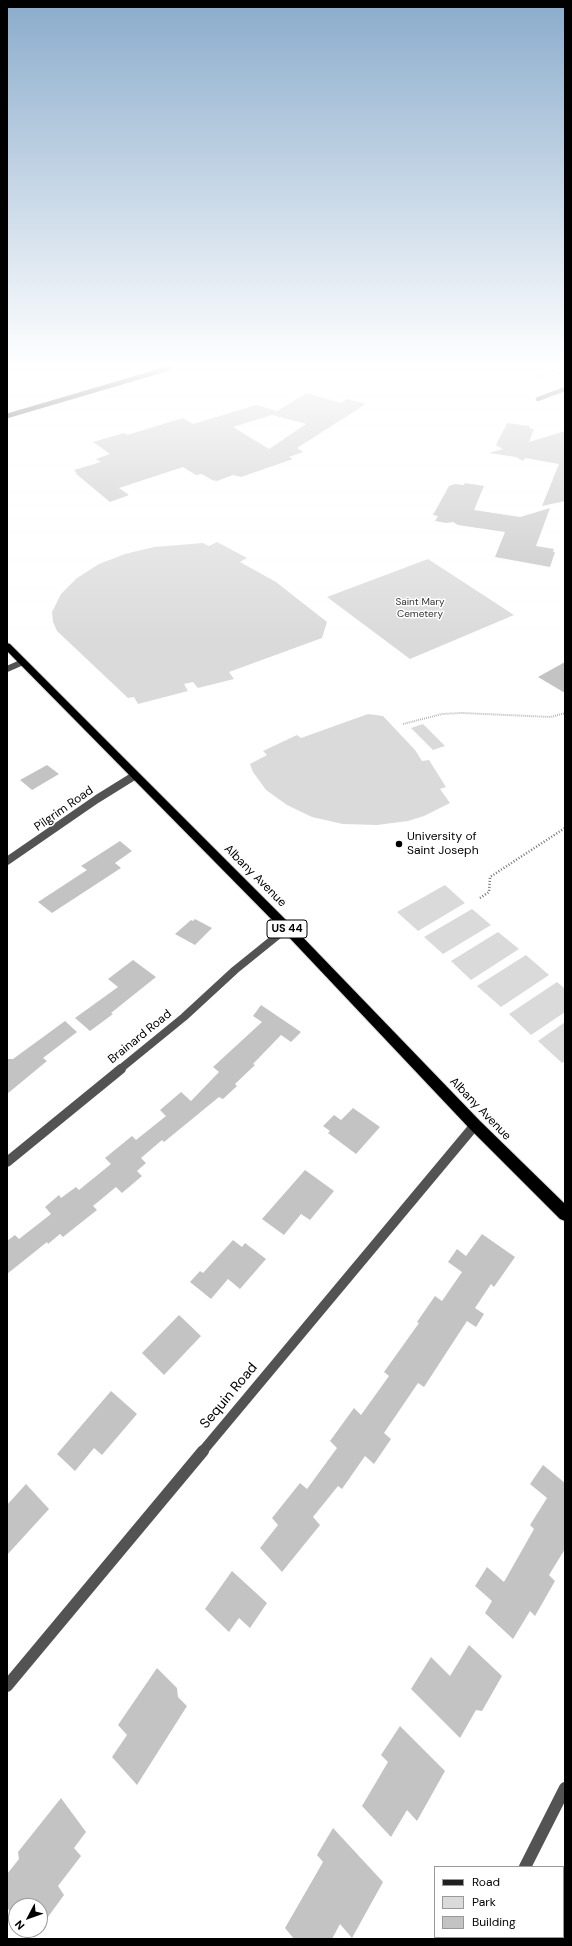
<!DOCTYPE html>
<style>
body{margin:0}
#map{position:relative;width:572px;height:1946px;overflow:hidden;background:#fff;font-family:"DM Sans",sans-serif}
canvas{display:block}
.frame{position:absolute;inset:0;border:8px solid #000;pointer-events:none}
.legend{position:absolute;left:434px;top:1866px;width:130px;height:72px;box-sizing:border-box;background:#fff;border:1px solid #999;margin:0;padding:5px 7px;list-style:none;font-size:12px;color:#000}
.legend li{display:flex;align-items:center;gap:8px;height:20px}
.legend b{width:20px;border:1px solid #999}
.north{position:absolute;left:8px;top:1898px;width:40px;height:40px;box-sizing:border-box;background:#fff;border:1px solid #999;border-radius:50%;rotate:229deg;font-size:11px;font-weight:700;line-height:16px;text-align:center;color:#000}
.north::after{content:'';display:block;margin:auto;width:14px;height:18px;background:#000;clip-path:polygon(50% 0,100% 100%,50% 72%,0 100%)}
</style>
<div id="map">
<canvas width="572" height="1946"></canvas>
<div class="frame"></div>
<ul class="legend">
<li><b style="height:5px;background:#202020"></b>Road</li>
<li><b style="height:11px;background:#dadada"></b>Park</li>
<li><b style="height:11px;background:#c3c3c3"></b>Building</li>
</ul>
<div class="north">N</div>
</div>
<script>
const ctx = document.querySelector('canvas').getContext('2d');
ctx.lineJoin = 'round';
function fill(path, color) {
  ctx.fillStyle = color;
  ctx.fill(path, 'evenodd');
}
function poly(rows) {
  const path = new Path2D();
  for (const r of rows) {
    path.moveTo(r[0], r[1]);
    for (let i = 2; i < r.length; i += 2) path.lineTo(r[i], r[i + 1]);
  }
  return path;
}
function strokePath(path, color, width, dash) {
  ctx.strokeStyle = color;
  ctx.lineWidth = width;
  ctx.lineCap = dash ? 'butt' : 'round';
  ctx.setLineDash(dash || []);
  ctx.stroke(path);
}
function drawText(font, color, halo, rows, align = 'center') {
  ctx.font = font + ' "DM Sans",sans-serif';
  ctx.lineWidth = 3;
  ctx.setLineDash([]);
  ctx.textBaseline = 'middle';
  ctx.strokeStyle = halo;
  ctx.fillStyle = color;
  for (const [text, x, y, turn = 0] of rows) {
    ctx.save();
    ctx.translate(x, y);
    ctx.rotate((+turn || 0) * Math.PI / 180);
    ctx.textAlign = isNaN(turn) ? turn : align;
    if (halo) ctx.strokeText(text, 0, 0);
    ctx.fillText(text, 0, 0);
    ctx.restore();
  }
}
const green = poly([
 [217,542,247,558,240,562,276,582,327,622,322,638,229,672,234,679,198,688,193,682,184,684,188,691,138,704,134,697,128,698,57,631,53,622,52,612,61,594,77,578,99,564,125,554,154,547,203,543,209,546],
 [428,559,514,615,410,659,327,597],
 [368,714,383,716,415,750,422,761,429,760,446,787,440,789,450,803,424,816,408,821,377,825,343,824,312,817,287,805,266,790,253,772,250,764,267,755,263,751,297,735,301,738],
 [423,724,445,746,433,750,411,728],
 [445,885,465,903,418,931,397,912],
 [472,909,491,925,443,954,424,937],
 [498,932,519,949,471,980,451,961],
 [526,955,549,975,501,1007,477,986],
 [557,982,565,989,565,1012,531,1035,509,1014],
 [565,1022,565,1061,562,1063,538,1041]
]);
const building = poly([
 [307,393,341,403,347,399,366,404,297,448,303,452,289,457,293,459,241,477,233,475,217,481,212,480,202,474,196,475,183,467,119,488,129,495,110,502,75,473,77,473,74,470,101,462,96,459,110,454,93,442,124,433,127,435,183,418,193,424,256,405,277,411],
 [272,415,306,424,269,449,233,427],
 [507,423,530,426,529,428,534,429,529,442,565,431,565,501,542,506,559,464,525,458,523,461,516,457,489,453,503,449,496,445],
 [465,483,484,486,474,510,520,517,550,508,536,546,554,549,553,552,555,552,550,567,495,557,505,532,458,525,453,522,446,523,435,521,438,516,433,515,449,486,455,484,464,485],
 [565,662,565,693,538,677],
 [47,765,59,774,32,790,20,780],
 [120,841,132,851,115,863,121,868,52,913,38,902,87,870,81,866],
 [195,919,212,928,195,945,175,934,191,920,193,921],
 [133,960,156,977,111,1013,113,1014,90,1031,75,1018,118,987,108,979],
 [261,1005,301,1032,291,1042,281,1035,253,1064,255,1065,235,1084,237,1086,223,1099,219,1097,164,1142,162,1140,141,1158,146,1163,137,1171,142,1176,122,1193,116,1187,93,1206,97,1210,63,1237,60,1234,48,1244,47,1242,7,1274,7,1241,15,1235,19,1239,51,1214,45,1207,59,1195,61,1198,76,1187,79,1190,111,1164,105,1158,132,1136,136,1140,166,1116,160,1110,181,1092,191,1101,219,1072,213,1067,262,1022,253,1016],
 [65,1021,77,1032,43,1058,47,1061,7,1094,7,1059,13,1059],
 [353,1108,380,1127,356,1154,328,1133,330,1131,323,1126,334,1115,341,1120],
 [305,1170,334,1191,310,1220,301,1214,284,1235,262,1219],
 [482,1234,515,1257,494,1287,491,1284,475,1308,484,1314,476,1327,467,1321,424,1387,418,1383,384,1433,391,1439,374,1464,365,1456,342,1489,338,1486,313,1517,320,1525,282,1572,260,1548,278,1525,272,1518,300,1483,307,1489,337,1448,330,1441,354,1408,361,1415,389,1376,384,1372,419,1323,417,1322,435,1296,442,1301,462,1272,448,1262,457,1249,466,1256],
 [233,1240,242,1247,245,1243,266,1259,240,1289,228,1279,211,1299,190,1282,200,1271,203,1273],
 [179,1315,201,1336,164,1375,142,1353],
 [111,1391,137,1414,102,1455,94,1448,75,1471,57,1454],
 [543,1465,565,1483,565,1549,549,1575,555,1581,535,1616,530,1611,513,1639,485,1613,492,1601,475,1586,487,1567,504,1582,534,1529,530,1525,547,1498,530,1484],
 [26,1484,49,1509,7,1555,7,1505],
 [232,1571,267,1603,250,1628,239,1618,229,1632,205,1609],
 [469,1645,502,1676,482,1711,476,1710,460,1738,411,1689,431,1657,450,1676],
 [157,1668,177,1688,178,1697,187,1706,137,1785,112,1757,127,1735,118,1725],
 [400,1726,445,1771,417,1821,407,1810,391,1837,362,1806,388,1762,381,1755],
 [61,1798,86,1832,74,1848,81,1856,58,1886,64,1895,45,1921,40,1914,40,1906,35,1906,30,1899,24,1906,16,1906,14,1918,7,1907,7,1874,19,1859,18,1852],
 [333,1828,383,1882,352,1938,340,1924,332,1939,294,1939,285,1928,323,1862,317,1855]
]);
const pathFar2 = poly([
 [538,375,544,378,565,372]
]);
const pathFar1 = poly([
 [403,724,442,714,462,713,551,717,565,713]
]);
const path = poly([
 [480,898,489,892,490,877,565,828]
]);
const lane = poly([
 [538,399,565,389]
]);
const streetFar3 = poly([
 [7,669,23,662]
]);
const streetFar2 = poly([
 [7,861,97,799,134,776],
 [119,1070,184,1017,235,970,287,928]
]);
const streetFar1 = poly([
 [7,1162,121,1069],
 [202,1452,475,1125]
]);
const street = poly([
 [7,1686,203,1451],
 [525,1867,565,1788],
 [489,1939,490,1937]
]);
const secondary = poly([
 [7,416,170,368]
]);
const highway = poly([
 [7,643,10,644,291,925,480,1121,565,1204,565,1221,560,1219,470,1129,283,931,7,651,7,643]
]);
const markers = [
 [399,844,4,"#000"]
];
const farParknames = [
 ["Saint Mary",420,602],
 ["Cemetery",420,614]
];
const shields = [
 [287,929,40]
];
const shieldNames = [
 ["US 44",287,929]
];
const streetNames = [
 ["Pilgrim Road",64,809,-35],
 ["Albany Avenue",255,876,45],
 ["Brainard Road",140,1037,-39],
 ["Albany Avenue",480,1109,46]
];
const poiNames = [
 ["University of",407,837],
 ["Saint Joseph",407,851]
];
const nearStreetnames = [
 ["Sequin Road",229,1396,-50]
];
fill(green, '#dadada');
fill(building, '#c3c3c3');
strokePath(highway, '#dbdbdb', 2);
strokePath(pathFar2, '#757575', 1.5, [0.5, 1]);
strokePath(pathFar1, '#757575', 2, [0.5, 1.5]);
strokePath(path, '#757575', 2.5, [1, 2]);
strokePath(lane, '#535353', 4.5);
strokePath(streetFar3, '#535353', 6);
strokePath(streetFar2, '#535353', 8);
strokePath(streetFar1, '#535353', 10);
strokePath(street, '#535353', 12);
strokePath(secondary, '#202020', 4.5);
fill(highway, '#000');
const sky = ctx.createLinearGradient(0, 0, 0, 640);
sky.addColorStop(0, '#8baccc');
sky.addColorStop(0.57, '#fff');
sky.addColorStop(1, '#ffffff00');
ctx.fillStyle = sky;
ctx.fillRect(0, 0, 572, 640);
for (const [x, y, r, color] of markers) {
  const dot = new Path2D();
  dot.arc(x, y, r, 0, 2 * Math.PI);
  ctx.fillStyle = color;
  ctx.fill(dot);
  strokePath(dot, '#fff', 1.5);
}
drawText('10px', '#313131', '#fff', farParknames);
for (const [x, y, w] of shields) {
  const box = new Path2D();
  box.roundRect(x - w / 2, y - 9, w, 18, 3);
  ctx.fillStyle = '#fff';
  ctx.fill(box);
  strokePath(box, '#000', 1);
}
drawText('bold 11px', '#000', null, shieldNames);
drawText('12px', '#000', '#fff', streetNames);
drawText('12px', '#000', '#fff', poiNames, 'left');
drawText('14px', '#000', '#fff', nearStreetnames);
</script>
